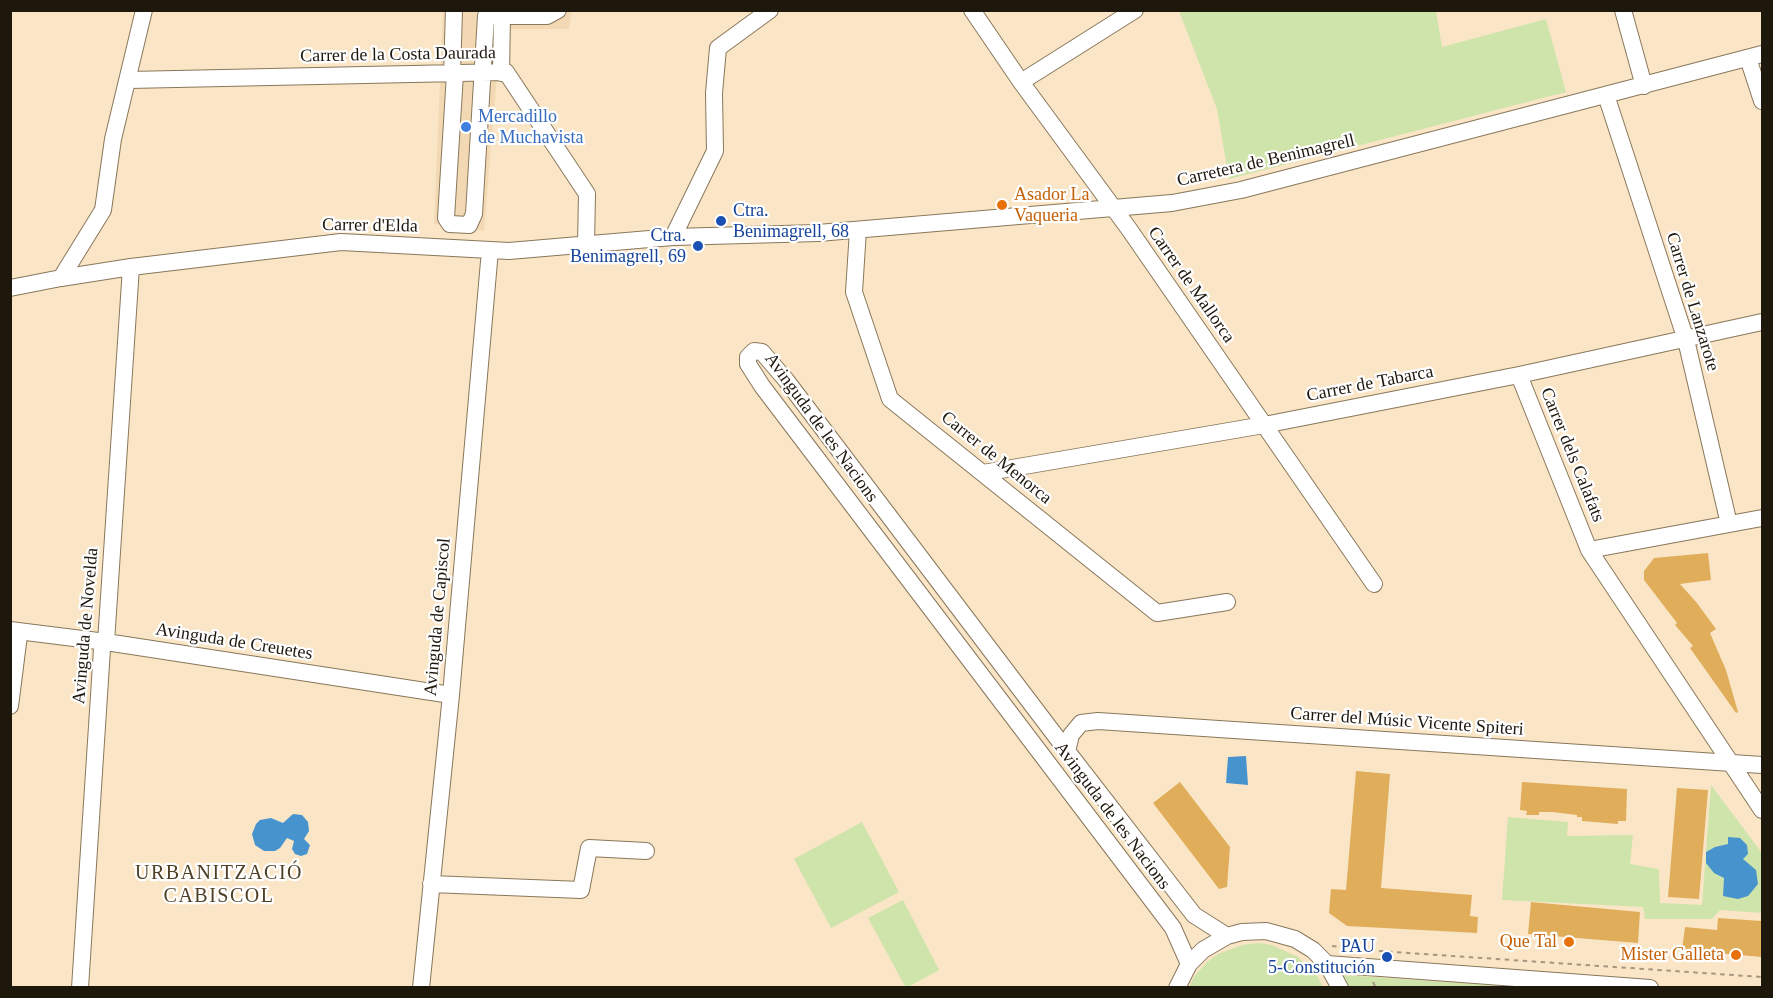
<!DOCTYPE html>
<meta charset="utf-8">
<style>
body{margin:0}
#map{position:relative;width:1773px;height:998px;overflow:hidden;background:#fae6c7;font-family:Georgia,serif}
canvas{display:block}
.frame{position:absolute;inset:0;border:12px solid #1e170c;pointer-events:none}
</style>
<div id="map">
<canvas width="1773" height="998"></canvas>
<div class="frame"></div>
</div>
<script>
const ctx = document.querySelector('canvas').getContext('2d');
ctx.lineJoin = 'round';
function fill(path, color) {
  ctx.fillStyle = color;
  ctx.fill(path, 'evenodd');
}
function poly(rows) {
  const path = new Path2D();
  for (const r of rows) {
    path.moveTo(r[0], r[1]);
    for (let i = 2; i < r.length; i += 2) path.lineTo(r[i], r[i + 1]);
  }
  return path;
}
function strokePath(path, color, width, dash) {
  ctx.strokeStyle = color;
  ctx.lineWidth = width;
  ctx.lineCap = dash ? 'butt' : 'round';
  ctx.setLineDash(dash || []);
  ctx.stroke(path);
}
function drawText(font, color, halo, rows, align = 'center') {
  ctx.font = font + ' Georgia,serif';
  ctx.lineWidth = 4.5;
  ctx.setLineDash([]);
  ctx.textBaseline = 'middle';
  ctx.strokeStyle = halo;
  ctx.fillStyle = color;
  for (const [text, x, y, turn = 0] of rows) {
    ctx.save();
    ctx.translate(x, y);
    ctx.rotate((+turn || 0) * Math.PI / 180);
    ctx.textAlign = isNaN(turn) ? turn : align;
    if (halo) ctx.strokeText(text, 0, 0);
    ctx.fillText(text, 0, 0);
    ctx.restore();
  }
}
const built = poly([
 [443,11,572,11,569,29,501,29,484,231,434,224]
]);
const green = poly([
 [1179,11,1436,11,1442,47,1546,19,1566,92,1229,179,1217,109],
 [1711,785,1762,853,1762,913,1720,910,1712,919,1645,919,1643,907,1502,900,1508,817,1568,822,1567,836,1633,835,1630,864,1659,869,1660,903,1702,905],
 [862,822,899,892,831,928,794,859],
 [903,900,939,970,906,988,868,918],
 [1258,943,1272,945,1298,957,1318,977,1323,987,1189,987,1194,977,1206,963,1218,954,1242,945],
 [1342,975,1519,987,1346,987]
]);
const water = poly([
 [1246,756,1248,785,1226,783,1228,757],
 [293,814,302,815,308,822,309,831,304,839,310,845,307,854,301,856,295,854,292,849,294,841,287,838,280,848,275,851,264,851,255,845,252,834,256,824,260,820,271,818,283,823],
 [1728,837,1740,838,1747,845,1748,854,1743,859,1756,870,1758,884,1748,896,1738,899,1723,896,1724,878,1714,873,1706,863,1706,852,1715,847,1728,844]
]);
const building = poly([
 [1708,553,1711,580,1680,584,1697,603,1716,629,1710,633,1726,670,1738,712,1736,713,1690,648,1693,646,1675,625,1677,623,1644,580,1644,571,1654,558],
 [1356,771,1390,774,1381,888,1472,895,1470,916,1478,917,1477,933,1347,926,1329,913,1331,889,1346,890],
 [1180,782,1230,847,1227,887,1219,889,1153,803],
 [1522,782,1627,789,1626,821,1618,821,1618,824,1582,821,1582,817,1577,817,1577,815,1552,812,1539,812,1539,815,1526,815,1527,811,1520,810],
 [1677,788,1708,790,1699,899,1668,897],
 [1531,902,1640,912,1638,943,1528,934],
 [1718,918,1762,921,1762,957,1682,950,1685,927,1717,930]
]);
const path = poly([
 [1332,946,1374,950],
 [1379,951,1762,977],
 [1373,982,1376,988]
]);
const minor = poly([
 [972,10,1021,82,1129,229,1374,584],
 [1623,10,1644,86],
 [1748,58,1762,101],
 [501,73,502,16],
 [455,74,446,218,450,224,469,225,474,214,486,16,547,16,558,10],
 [452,75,454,10],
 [129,80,506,72,587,194,586,245],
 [1021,82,1135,10],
 [1606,95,1686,340,1729,524],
 [858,230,854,292,890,399,1157,613,1227,602],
 [673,237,715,151,714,93,718,48,770,10],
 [61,278,103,210,113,139,144,10],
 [10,288,61,278,131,267,341,242,509,251,673,237,818,233,1172,203,1241,190,1762,54],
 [1519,375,1589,550,1762,810],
 [983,473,1264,425,1519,375,1762,322],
 [1589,550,1762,518],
 [10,630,106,642,451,695],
 [10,706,19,635,17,631],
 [1067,751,1071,735,1081,723,1098,721,1762,765],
 [431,884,581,890,589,848,646,851],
 [1189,964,1173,928,762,386,748,364,748,357,754,351,762,352,786,380,1067,751,1194,915,1227,936],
 [1327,964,1650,988],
 [80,988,102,649,106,642,131,267],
 [421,988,451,695,490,250],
 [1177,988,1189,964,1203,950,1227,936,1242,932,1266,931,1295,939,1313,950,1327,964,1340,988]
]);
const markers = [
 [466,127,6,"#3f7fe0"],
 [1002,205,6,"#e8710a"],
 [721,221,6,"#1a4fb4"],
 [698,246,6,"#1a4fb4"],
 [1569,942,6,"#e8710a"],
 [1736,955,6,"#e8710a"],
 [1387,957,6,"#1a4fb4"]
];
const streetNames = [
 ["Carrer de la Costa Daurada",398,55,-1],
 ["Carretera de Benimagrell",1266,161,-13],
 ["Carrer d'Elda",370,226,1],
 ["Carrer de Mallorca",1191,285,55],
 ["Carrer de Lanzarote",1692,302,73],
 ["Carrer de Tabarca",1370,384,-11],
 ["Avinguda de les Nacions",821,428,54],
 ["Carrer dels Calafats",1572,455,68],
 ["Carrer de Menorca",996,458,39],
 ["Avinguda de Capiscol",438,617,-85],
 ["Avinguda de Novelda",86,626,-85],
 ["Avinguda de Creuetes",234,642,9],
 ["Carrer del Músic Vicente Spiteri",1407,722,4],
 ["Avinguda de les Nacions",1112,816,53]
];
const shopNames = [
 ["Mercadillo",478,117],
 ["de Muchavista",478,138]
];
const foodNames = [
 ["Asador La",1014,195,"left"],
 ["Vaqueria",1014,216,"left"],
 ["Que Tal",1557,942],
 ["Mister Galleta",1724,955]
];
const transitNames = [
 ["Ctra.",733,211,"left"],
 ["Benimagrell, 68",733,232,"left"],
 ["Ctra.",686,236],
 ["Benimagrell, 69",686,257],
 ["PAU",1375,947],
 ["5-Constitución",1375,968]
];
const neighbourhoodNames = [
 ["URBANITZACIÓ",219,874],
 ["CABISCOL",219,897]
];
fill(built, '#f2d9b4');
fill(green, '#cfe4aa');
fill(water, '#4793ce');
fill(building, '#e0ae5b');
strokePath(minor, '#89775b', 18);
strokePath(path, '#a5967f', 2, [4.5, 4.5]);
strokePath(minor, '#fff', 16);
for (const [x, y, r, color] of markers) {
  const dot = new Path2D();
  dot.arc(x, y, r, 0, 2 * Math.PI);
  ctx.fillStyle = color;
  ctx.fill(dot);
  strokePath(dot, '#fff', 2);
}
drawText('18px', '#1e170c', '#fff', streetNames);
drawText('18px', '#366cbe', '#fff', shopNames, 'left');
drawText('18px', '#c56008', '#fff', foodNames, 'right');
drawText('18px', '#164399', '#fff', transitNames, 'right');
ctx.letterSpacing = '1.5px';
drawText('20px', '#4f3f25', '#fff', neighbourhoodNames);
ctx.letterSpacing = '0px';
</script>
